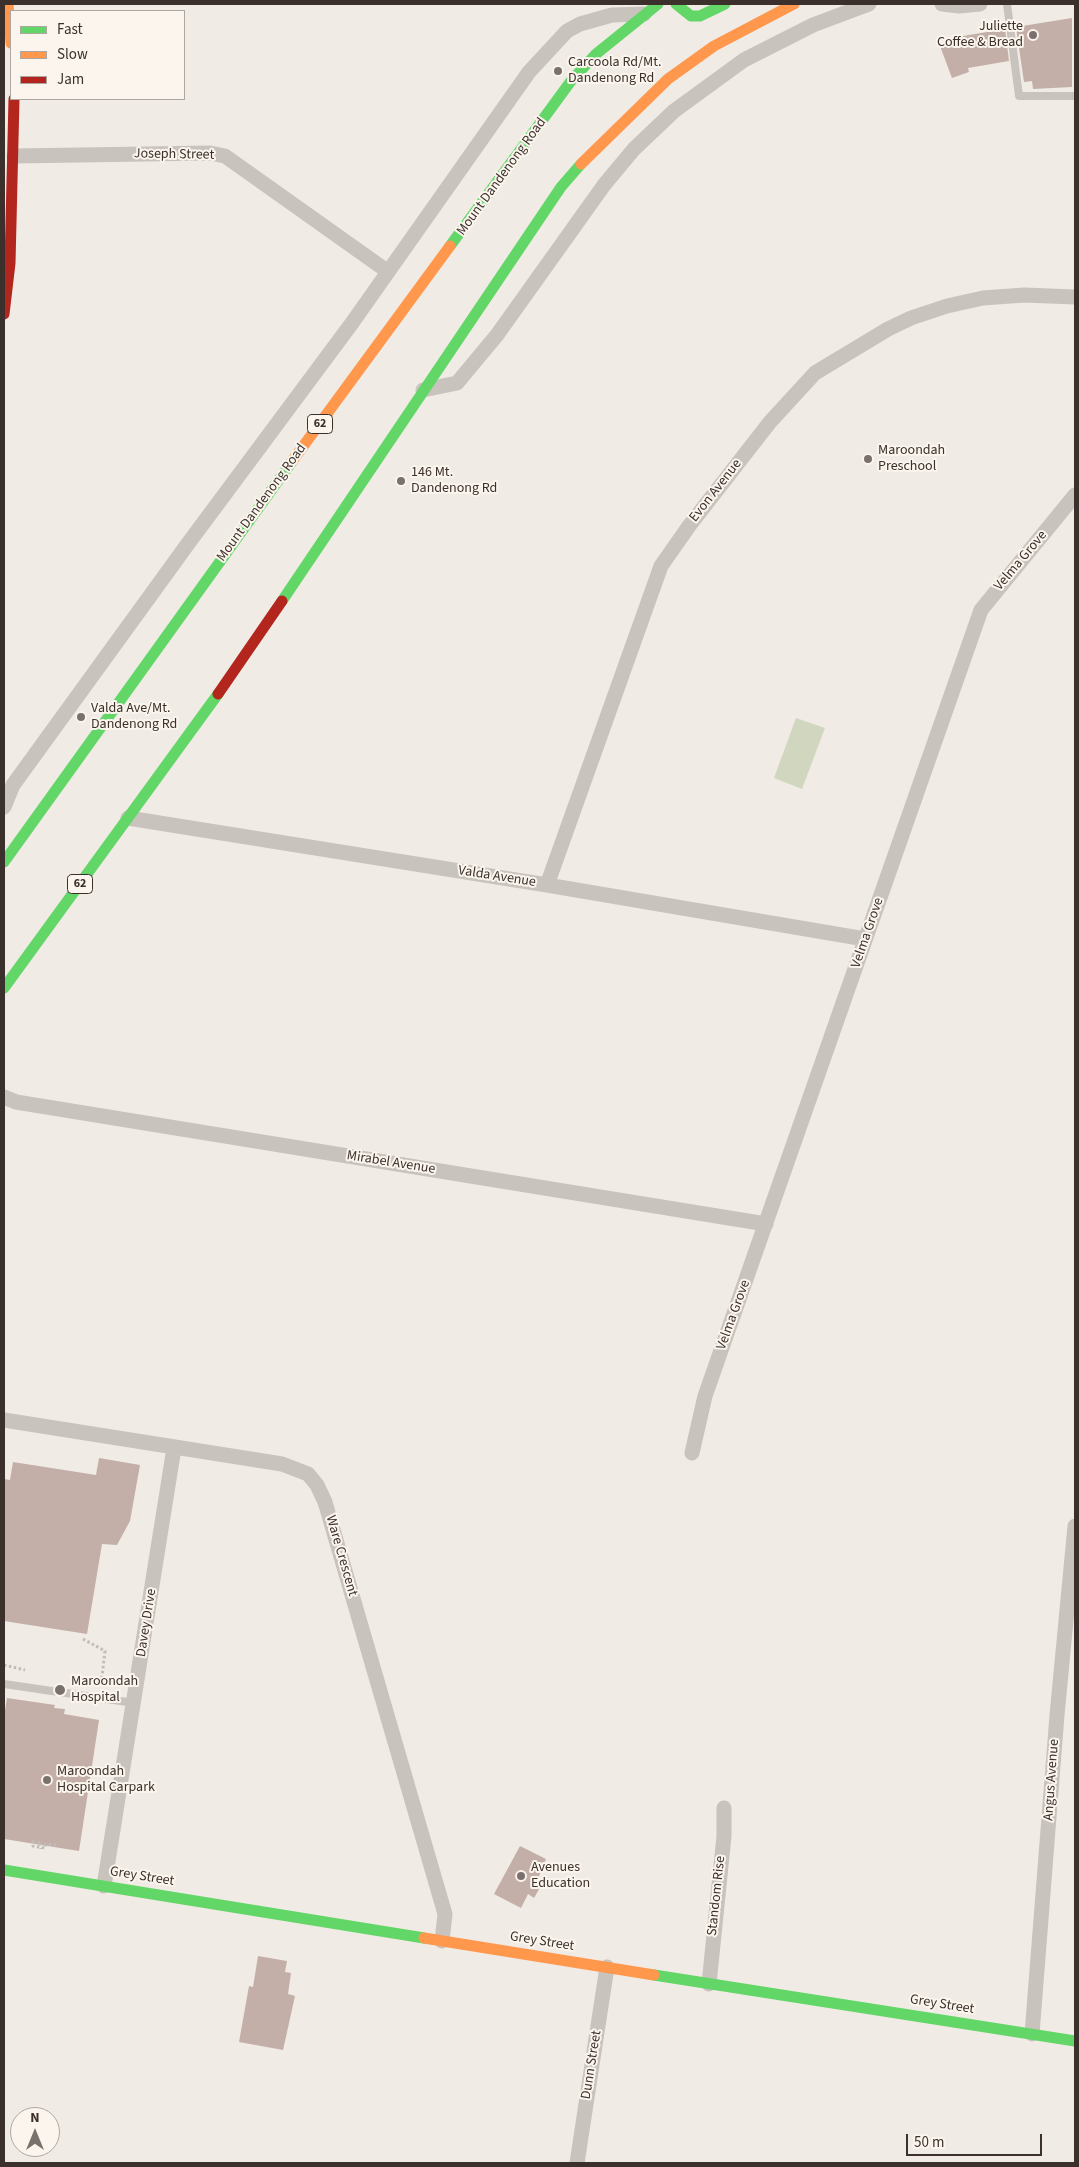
<!DOCTYPE html>
<style>
body{margin:0}
#map{position:relative;width:1079px;height:2167px;overflow:hidden;background:#f0ebe5;font-family:"Source Sans 3",sans-serif}
canvas{display:block}
.frame{position:absolute;inset:0;border:5px solid #3b302b;pointer-events:none}
.legend{position:absolute;left:10px;top:10px;width:175px;height:90px;box-sizing:border-box;background:#fbf5ee;border:1px solid #aea6a0;margin:0;padding:6px 9px;list-style:none;font-size:15px;color:#3b302b}
.legend li{display:flex;align-items:center;gap:10px;height:25px}
.legend b{width:25px;border:1px solid #aea6a0}
.north{position:absolute;left:10px;top:2107px;width:50px;height:50px;box-sizing:border-box;background:#fbf5ee;border:1px solid #aea6a0;border-radius:50%;rotate:0deg;font-size:14px;font-weight:700;line-height:20px;text-align:center;color:#3b302b}
.north::after{content:'';display:block;margin:auto;width:18px;height:22px;background:#7a716c;clip-path:polygon(50% 0,100% 100%,50% 72%,0 100%)}
.scale{position:absolute;left:906px;top:2134px;width:136px;height:22px;box-sizing:border-box;border:2px solid #3b302b;border-top:0;padding-left:6px;font-size:15px;line-height:18px;white-space:nowrap;color:#3b302b;-webkit-text-stroke:4px #fbf5ee;paint-order:stroke}
</style>
<div id="map">
<canvas width="1079" height="2167"></canvas>
<div class="frame"></div>
<ul class="legend">
<li><b style="height:6px;background:#63d668"></b>Fast</li>
<li><b style="height:6px;background:#ff974d"></b>Slow</li>
<li><b style="height:6px;background:#b3261e"></b>Jam</li>
</ul>
<div class="north">N</div>
<div class="scale">50 m</div>
</div>
<script>
const ctx = document.querySelector('canvas').getContext('2d');
ctx.lineJoin = 'round';
function fill(path, color) {
  ctx.fillStyle = color;
  ctx.fill(path, 'evenodd');
}
function poly(rows) {
  const path = new Path2D();
  for (const r of rows) {
    path.moveTo(r[0], r[1]);
    for (let i = 2; i < r.length; i += 2) path.lineTo(r[i], r[i + 1]);
  }
  return path;
}
function strokePath(path, color, width, dash) {
  ctx.strokeStyle = color;
  ctx.lineWidth = width;
  ctx.lineCap = dash ? 'butt' : 'round';
  ctx.setLineDash(dash || []);
  ctx.stroke(path);
}
function drawText(font, color, halo, rows, align = 'center') {
  ctx.font = font + ' "Source Sans 3",sans-serif';
  ctx.lineWidth = 4;
  ctx.setLineDash([]);
  ctx.textBaseline = 'middle';
  ctx.strokeStyle = halo;
  ctx.fillStyle = color;
  for (const [text, x, y, turn = 0] of rows) {
    ctx.save();
    ctx.translate(x, y);
    ctx.rotate((+turn || 0) * Math.PI / 180);
    ctx.textAlign = isNaN(turn) ? turn : align;
    if (halo) ctx.strokeText(text, 0, 0);
    ctx.fillText(text, 0, 0);
    ctx.restore();
  }
}
const green = poly([
 [796,718,825,728,802,789,774,778]
]);
const building = poly([
 [1072,18,1072,87,1033,89,1032,81,1024,82,1016,27],
 [1005,29,1009,61,968,68,969,72,952,78,940,46,958,42,957,37],
 [99,1458,140,1465,130,1521,117,1545,102,1544,87,1634,4,1621,4,1479,10,1480,13,1462,96,1475],
 [7,1698,55,1705,54,1708,65,1709,64,1714,99,1720,79,1851,4,1839,4,1716],
 [520,1846,546,1859,537,1881,542,1884,534,1898,528,1894,521,1908,494,1894],
 [258,1956,287,1961,285,1972,291,1973,288,1994,295,1996,283,2050,239,2042,249,1986,253,1987]
]);
const path = poly([
 [83,1639,105,1651,101,1685],
 [4,1665,25,1670],
 [40,1843,33,1842,33,1846,45,1848,46,1844,57,1845]
]);
const lane = poly([
 [1007,4,1019,96,1075,96],
 [4,1684,134,1703]
]);
const street = poly([
 [942,4,959,6,980,4],
 [14,156,210,153,225,156,387,271],
 [423,390,457,383,497,335,604,185,634,149,674,111,744,60,813,25,869,4],
 [4,807,13,785,187,545,352,323,529,72,567,31,580,24,612,15,644,14],
 [128,818,547,885,865,939],
 [547,885,661,566,689,526,770,422,815,373,888,329,911,318,947,306,983,298,1024,295,1075,297],
 [4,1097,16,1102,766,1224],
 [4,1420,282,1464,308,1474,317,1485,325,1502,445,1914,442,1941],
 [692,1453,705,1396,981,610,1075,495],
 [104,1886,174,1448],
 [709,1984,724,1836,724,1808],
 [1032,2034,1057,1715,1075,1526],
 [577,2163,607,1967]
]);
const fast = poly([
 [676,4,691,16,700,16,725,4],
 [450,246,571,81,596,54,658,4],
 [282,601,561,187,581,164],
 [4,862,293,460],
 [4,988,218,694],
 [4,1870,424,1938],
 [654,1975,1075,2041]
]);
const slow = poly([
 [8,4,11,43],
 [581,164,668,79,714,46,794,4],
 [293,460,450,246],
 [424,1938,654,1975]
]);
const jam = poly([
 [4,314,10,263,14,99],
 [218,694,282,601]
]);
const pathBridge = poly([
 [40,1843,41,1849]
]);
const markers = [
 [1033,35,5,"#7a716c"],
 [558,71,5,"#7a716c"],
 [868,459,5,"#7a716c"],
 [401,481,5,"#7a716c"],
 [81,717,5,"#7a716c"],
 [60,1690,6,"#7a716c"],
 [47,1780,5,"#7a716c"],
 [521,1876,5,"#7a716c"]
];
const shields = [
 [320,424,25],
 [80,884,25]
];
const shieldNames = [
 ["62",320,424],
 ["62",80,884]
];
const poiNames = [
 ["Juliette",1023,27,"right"],
 ["Coffee & Bread",1023,43,"right"],
 ["Carcoola Rd/Mt.",568,63],
 ["Dandenong Rd",568,79],
 ["Maroondah",878,451],
 ["Preschool",878,467],
 ["146 Mt.",411,473],
 ["Dandenong Rd",411,489],
 ["Valda Ave/Mt.",91,709],
 ["Dandenong Rd",91,725],
 ["Maroondah",71,1682],
 ["Hospital",71,1698],
 ["Maroondah",57,1772],
 ["Hospital Carpark",57,1788],
 ["Avenues",531,1868],
 ["Education",531,1884]
];
const streetNames = [
 ["Joseph Street",174,155,1],
 ["Mount Dandenong Road",502,177,-54],
 ["Evon Avenue",716,491,-52],
 ["Mount Dandenong Road",262,503,-54],
 ["Velma Grove",1021,561,-50],
 ["Valda Avenue",497,877,9],
 ["Velma Grove",868,933,-71],
 ["Mirabel Avenue",391,1163,9],
 ["Velma Grove",734,1315,-70],
 ["Ware Crescent",341,1556,74],
 ["Davey Drive",147,1623,-81],
 ["Angus Avenue",1052,1780,-86],
 ["Grey Street",142,1877,9],
 ["Standom Rise",717,1896,-84],
 ["Grey Street",542,1942,9],
 ["Grey Street",942,2005,9],
 ["Dunn Street",592,2065,-81]
];
fill(green, '#d1d6bf');
fill(building, '#c3afa7');
strokePath(path, '#c2bbb6', 3, [2.5, 2.5]);
strokePath(lane, '#c9c3be', 8);
strokePath(street, '#c9c3be', 15);
strokePath(fast, '#63d668', 11);
strokePath(slow, '#ff974d', 11);
strokePath(jam, '#b3261e', 11);
strokePath(pathBridge, '#c2bbb6', 3, [2.5, 2.5]);
for (const [x, y, r, color] of markers) {
  const dot = new Path2D();
  dot.arc(x, y, r, 0, 2 * Math.PI);
  ctx.fillStyle = color;
  ctx.fill(dot);
  strokePath(dot, '#fbf5ee', 2);
}
for (const [x, y, w] of shields) {
  const box = new Path2D();
  box.roundRect(x - w / 2, y - 9.5, w, 19, 4);
  ctx.fillStyle = '#fbf5ee';
  ctx.fill(box);
  strokePath(box, '#3b302b', 1);
}
drawText('bold 12px', '#3b302b', null, shieldNames);
drawText('14px', '#3b302b', '#fbf5ee', poiNames, 'left');
drawText('14px', '#3b302b', '#fbf5ee', streetNames);
</script>
